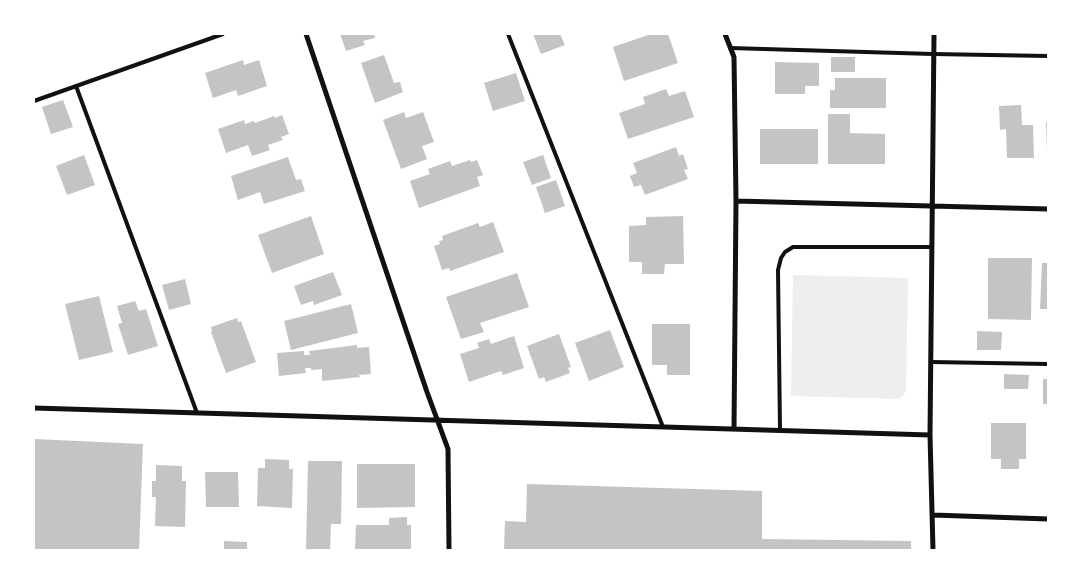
<!DOCTYPE html>
<style>
body{margin:0}
#map{position:relative;width:1082px;height:584px;overflow:hidden;background:#fff;font-family:"Crimson Pro",serif}
canvas{display:block}
.frame{position:absolute;inset:0;border:35px solid #fff;pointer-events:none}
</style>
<div id="map">
<canvas width="1082" height="584"></canvas>
<div class="frame"></div>
</div>
<script>
const ctx = document.querySelector('canvas').getContext('2d');
ctx.lineJoin = 'round';
function fill(path, color) {
  ctx.fillStyle = color;
  ctx.fill(path, 'evenodd');
}
function poly(rows) {
  const path = new Path2D();
  for (const r of rows) {
    path.moveTo(r[0], r[1]);
    for (let i = 2; i < r.length; i += 2) path.lineTo(r[i], r[i + 1]);
  }
  return path;
}
function strokePath(path, color, width, dash) {
  ctx.strokeStyle = color;
  ctx.lineWidth = width;
  ctx.lineCap = dash ? 'butt' : 'round';
  ctx.setLineDash(dash || []);
  ctx.stroke(path);
}
const green = poly([
 [793,275,908,278,906,390,904,395,899,399,791,396]
]);
const building = poly([
 [340,34,374,34,375,38,363,41,365,45,346,51],
 [533,34,560,34,565,45,541,54],
 [651,34,668,34,678,63,624,81,613,47],
 [384,55,394,83,400,82,403,92,375,103,361,63],
 [831,57,855,57,855,72,831,72],
 [243,60,244,65,259,60,267,86,238,96,236,90,213,98,205,73],
 [775,62,819,63,819,86,805,86,805,94,775,94],
 [516,73,525,101,493,111,484,83],
 [835,78,886,78,886,108,830,108,830,90,835,90],
 [666,89,669,96,685,91,694,117,628,139,619,113,645,104,643,97],
 [63,100,73,127,51,134,42,107],
 [1021,105,1022,125,1033,125,1034,158,1007,158,1006,129,1000,130,999,106],
 [404,112,406,118,423,112,434,142,422,146,427,159,401,169,383,120],
 [828,114,850,114,850,133,885,134,885,164,828,164],
 [282,115,289,134,281,137,283,140,268,145,270,150,252,156,248,145,226,153,218,129,244,120,245,124,254,121,255,123,274,116,275,118],
 [1046,122,1048,122,1048,153,1047,153],
 [760,129,818,129,818,164,760,164],
 [676,147,679,156,683,154,688,169,684,170,688,179,645,195,641,185,634,187,630,176,637,173,633,163],
 [84,155,95,185,67,195,56,166],
 [543,155,551,178,532,185,523,162],
 [288,157,296,180,301,179,305,191,264,204,260,192,238,200,231,176],
 [470,160,471,162,477,160,483,175,477,177,480,186,419,208,410,181,430,174,428,169,450,161,452,166],
 [556,180,565,206,545,213,536,187],
 [311,216,324,254,272,273,258,235],
 [683,216,684,264,665,264,664,274,642,274,642,262,629,262,629,226,646,225,646,217],
 [493,222,504,252,450,271,449,268,442,270,434,246,440,244,439,241,443,240,442,236,478,223,480,227],
 [988,258,1032,258,1031,320,988,319],
 [1042,263,1048,263,1048,309,1040,309],
 [333,272,342,295,314,305,313,301,301,305,294,286],
 [517,273,529,307,480,323,484,332,461,339,446,297],
 [185,279,191,304,169,310,162,285],
 [99,296,113,352,79,360,65,304],
 [135,301,139,311,146,309,158,346,128,355,118,324,122,323,117,306],
 [351,304,358,333,291,350,284,321],
 [237,318,238,322,241,321,256,362,226,373,211,332,212,331,211,327],
 [652,324,690,324,690,375,667,375,667,365,652,365],
 [610,330,624,367,589,381,575,343],
 [977,331,1002,332,1001,350,977,350],
 [559,334,571,367,568,368,570,373,546,382,544,377,539,379,527,346],
 [514,336,524,368,503,375,501,371,469,382,460,354,479,348,477,343,489,339,491,344],
 [357,345,357,348,369,347,371,374,359,375,360,377,322,381,322,369,311,370,311,368,305,368,306,373,279,376,277,353,304,351,304,355,310,355,309,351],
 [1004,374,1029,375,1028,389,1004,389],
 [1043,379,1048,379,1048,404,1043,404],
 [991,423,1026,423,1026,459,1019,459,1019,469,1001,469,1001,459,991,459],
 [34,439,143,444,139,550,34,550],
 [265,459,289,460,289,469,293,469,292,508,257,506,258,468,265,468],
 [308,461,342,461,341,524,331,524,330,550,306,550],
 [357,464,415,464,415,507,357,508],
 [156,465,182,466,182,481,186,481,185,527,155,526,156,497,152,497,152,481,156,481],
 [205,472,238,472,239,507,206,507],
 [527,484,762,491,762,539,911,541,911,550,504,550,505,521,526,522],
 [407,517,407,525,411,525,411,550,355,549,356,525,389,525,389,518],
 [224,541,247,542,247,550,224,550]
]);
const service = poly([
 [508,34,663,427],
 [730,48,933,54,1048,56],
 [76,86,197,413],
 [34,101,223,34],
 [931,362,1048,364],
 [780,430,778,270,781,258,785,252,793,247,932,247]
]);
const minor = poly([
 [306,34,427,392,448,449,449,550],
 [725,34,734,57,736,201,734,429],
 [736,201,1048,209],
 [34,408,930,435],
 [933,515,1048,519],
 [933,550,930,435,934,34]
]);
fill(green, '#eee');
fill(building, '#c4c4c4');
strokePath(service, '#111', 4);
strokePath(minor, '#111', 5);
</script>
